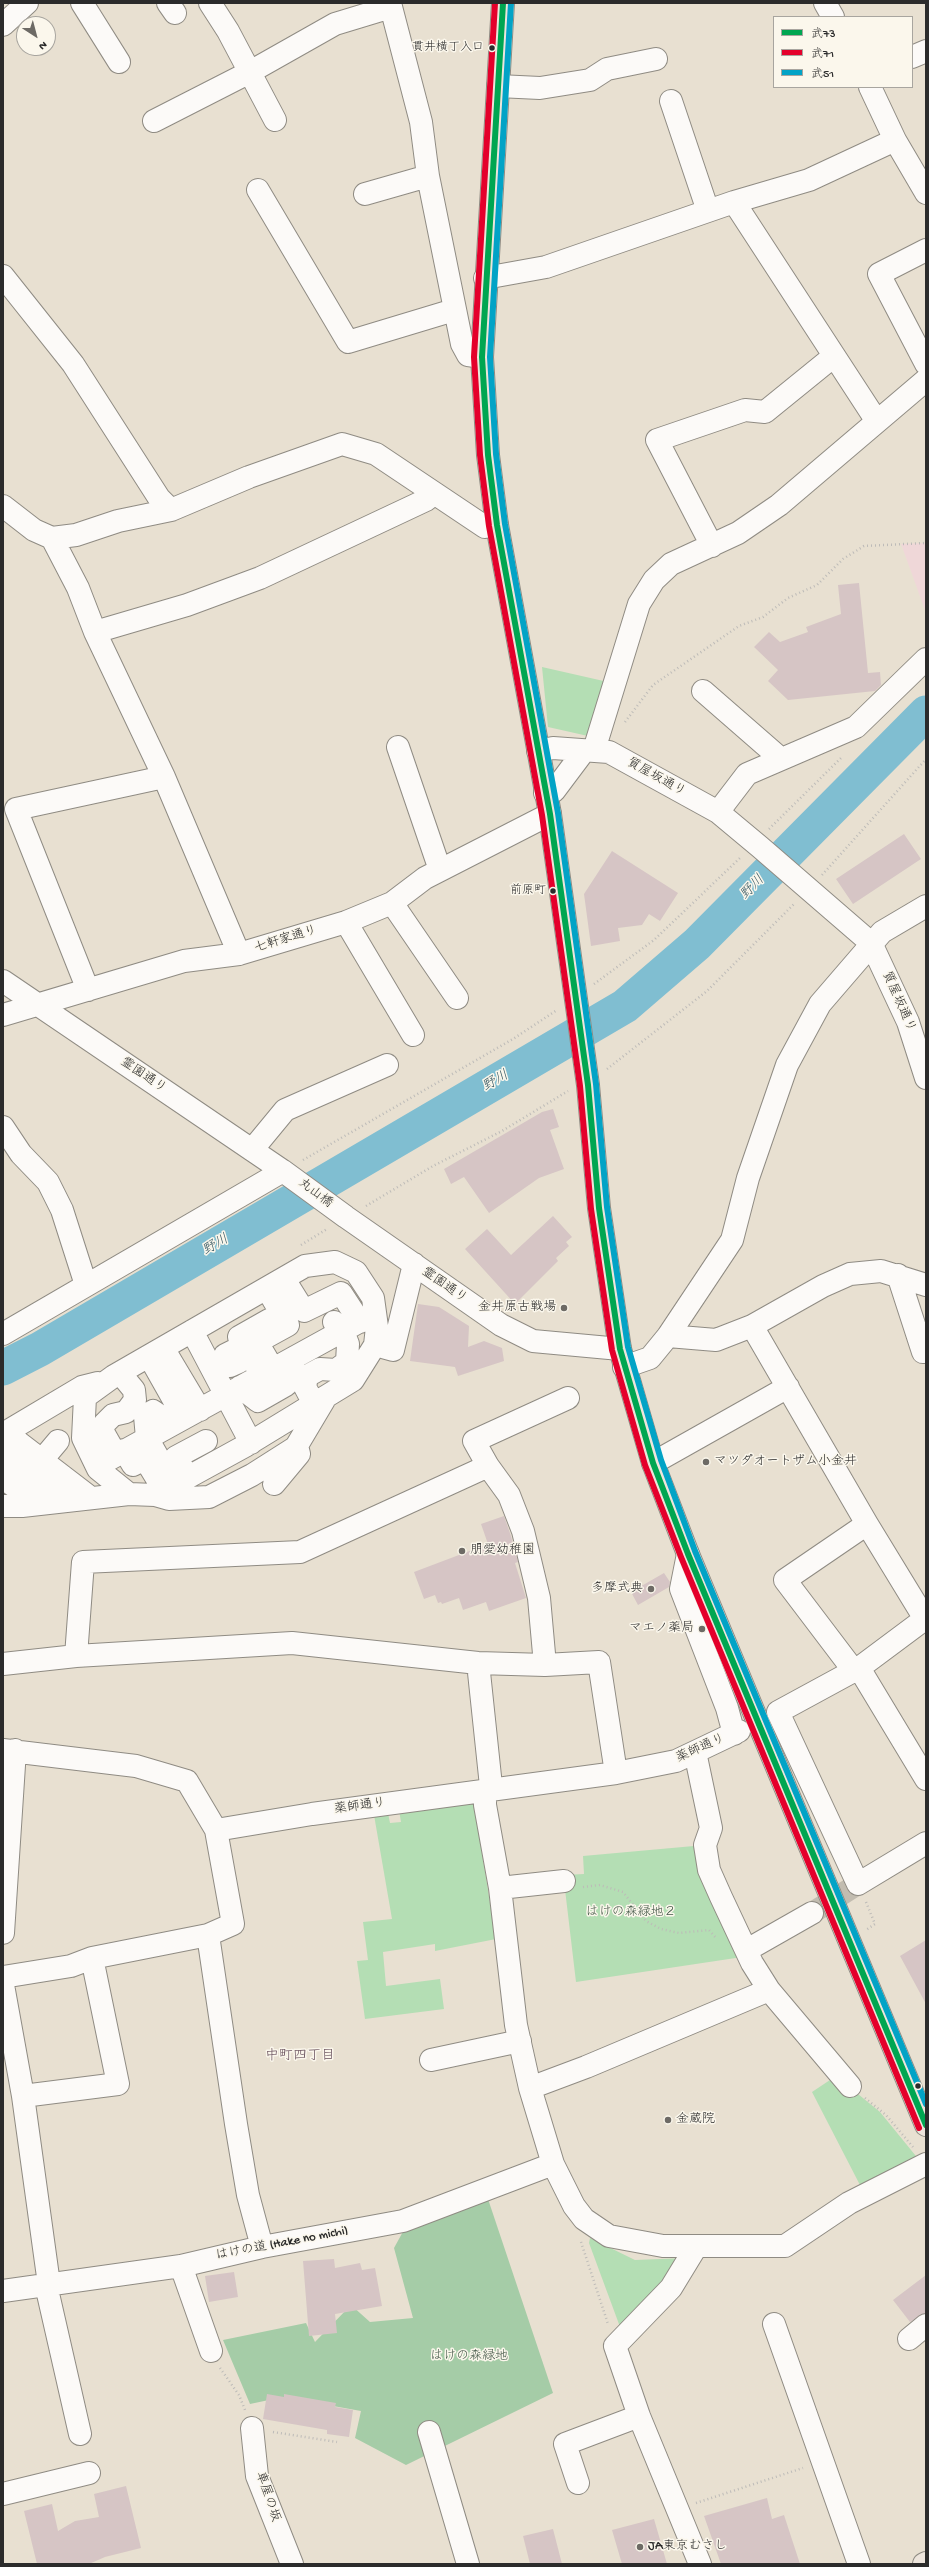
<!DOCTYPE html>
<meta charset="utf-8">
<style>
body{margin:0}
#map{position:relative;width:929px;height:2567px;overflow:hidden;background:#e8e0d1;font-family:"Gochi Hand","Klee One",sans-serif}
canvas{display:block}
.frame{position:absolute;inset:0;border:4px solid #2b2b2b;pointer-events:none}
.legend{position:absolute;left:773px;top:16px;width:140px;height:72px;box-sizing:border-box;background:#fbf7ec;border:1px solid #a8a59f;margin:0;padding:5px 7px;list-style:none;font-size:12px;color:#2b2b2b}
.legend li{display:flex;align-items:center;gap:8px;height:20px}
.legend b{width:20px;border:1px solid #a8a59f}
.north{position:absolute;left:16px;top:16px;width:40px;height:40px;box-sizing:border-box;background:#fbf7ec;border:1px solid #a8a59f;border-radius:50%;rotate:144deg;font-size:11px;font-weight:700;line-height:16px;text-align:center;color:#2b2b2b}
.north::after{content:'';display:block;margin:auto;width:14px;height:18px;background:#6d6a65;clip-path:polygon(50% 0,100% 100%,50% 72%,0 100%)}
</style>
<div id="map">
<canvas width="929" height="2567"></canvas>
<div class="frame"></div>
<ul class="legend">
<li><b style="height:5px;background:#00a651"></b>武73</li>
<li><b style="height:5px;background:#e4002b"></b>武71</li>
<li><b style="height:5px;background:#02a3c6"></b>武51</li>
</ul>
<div class="north">N</div>
</div>
<script>
const ctx = document.querySelector('canvas').getContext('2d');
ctx.lineJoin = 'round';
function fill(path, color) {
  ctx.fillStyle = color;
  ctx.fill(path, 'evenodd');
}
function poly(rows) {
  const path = new Path2D();
  for (const r of rows) {
    path.moveTo(r[0], r[1]);
    for (let i = 2; i < r.length; i += 2) path.lineTo(r[i], r[i + 1]);
  }
  return path;
}
function strokePath(path, color, width, dash) {
  ctx.strokeStyle = color;
  ctx.lineWidth = width;
  ctx.lineCap = dash ? 'butt' : 'round';
  ctx.setLineDash(dash || []);
  ctx.stroke(path);
}
function drawText(font, color, halo, rows, align = 'center') {
  ctx.font = font + ' "Gochi Hand","Klee One",sans-serif';
  ctx.lineWidth = 3;
  ctx.setLineDash([]);
  ctx.textBaseline = 'middle';
  ctx.strokeStyle = halo;
  ctx.fillStyle = color;
  for (const [text, x, y, turn = 0] of rows) {
    ctx.save();
    ctx.translate(x, y);
    ctx.rotate((+turn || 0) * Math.PI / 180);
    ctx.textAlign = isNaN(turn) ? turn : align;
    if (halo) ctx.strokeText(text, 0, 0);
    ctx.fillText(text, 0, 0);
    ctx.restore();
  }
}
const built = poly([
 [926,543,926,613,901,544]
]);
const green = poly([
 [542,667,608,682,588,736,548,727],
 [465,1800,474,1804,496,1939,435,1951,435,1944,383,1952,386,1986,440,1979,444,2009,365,2019,357,1961,368,1960,363,1922,392,1919,374,1815,388,1813,390,1823,401,1822,399,1810],
 [705,1845,749,1956,576,1982,564,1881,565,1875,584,1874,583,1856],
 [836,2076,880,2112,920,2161,861,2187,812,2092],
 [590,2238,635,2260,686,2258,623,2335,589,2243]
]);
const forest = poly([
 [488,2199,553,2393,406,2465,355,2438,361,2411,283,2397,250,2404,223,2340,306,2323,315,2342,351,2305,370,2322,413,2318,394,2248,405,2228,446,2217]
]);
const river = poly([
 [3,1368,40,1349,625,1006,697,944,926,713]
]);
const building = poly([
 [859,583,868,673,880,672,881,685,875,691,788,700,768,681,778,670,754,647,769,632,780,642,808,632,806,627,841,614,838,585],
 [904,834,921,859,853,904,836,879],
 [612,851,678,893,660,921,649,914,642,925,618,928,620,941,591,946,584,894],
 [553,1109,559,1127,550,1130,564,1169,539,1178,489,1213,464,1177,451,1184,444,1169,542,1112],
 [553,1216,572,1237,566,1242,569,1246,556,1258,558,1261,515,1304,465,1249,487,1229,511,1255],
 [418,1304,439,1307,469,1326,468,1347,484,1341,502,1348,504,1361,458,1376,455,1367,410,1361],
 [504,1516,511,1536,518,1562,515,1563,526,1598,489,1611,486,1602,463,1610,459,1598,442,1604,441,1602,438,1603,435,1595,424,1599,414,1572,488,1544,481,1524],
 [664,1573,670,1582,669,1587,638,1605,631,1592],
 [926,1940,926,2004,900,1956],
 [334,2259,335,2268,360,2263,362,2270,375,2268,382,2306,335,2314,337,2333,309,2336,303,2261],
 [234,2272,238,2297,209,2302,205,2276],
 [926,2275,926,2313,910,2322,893,2300],
 [267,2394,284,2397,284,2394,336,2403,335,2407,353,2410,349,2437,327,2434,327,2430,263,2419],
 [126,2486,141,2548,105,2557,89,2564,37,2564,24,2511,52,2504,58,2531,75,2521,99,2517,94,2494],
 [767,2498,772,2519,784,2515,800,2564,721,2564,704,2516],
 [654,2519,667,2564,622,2564,612,2530],
 [553,2529,562,2564,530,2564,523,2536]
]);
const minorTunnel = poly([
 [812,1913,858,1884]
]);
const path = poly([
 [625,722,653,685,739,626,763,617,788,598,817,585,843,559,864,546,926,543],
 [769,829,842,757],
 [822,875,926,759],
 [594,984,654,940,741,857],
 [607,1069,707,991,795,903],
 [303,1160,513,1039,557,1010],
 [366,1206,433,1166,502,1131,568,1091],
 [301,1245,327,1229],
 [583,1887,600,1885,623,1892,646,1921,661,1929,679,1933,709,1930,717,1939],
 [866,1902,875,1924,866,1930],
 [865,2098,886,2115,913,2147],
 [581,2242,608,2324],
 [220,2368,239,2395,245,2410],
 [273,2432,337,2442],
 [696,2503,803,2468]
]);
const minor = poly([
 [82,3,119,62],
 [168,3,175,13],
 [210,3,228,31,275,120],
 [390,3,421,122,428,176,462,344,468,355,482,357],
 [825,3,833,17],
 [3,25,27,3],
 [912,57,926,51],
 [498,86,540,88,590,80,607,69,656,59],
 [870,87,895,140,926,193],
 [671,101,708,211],
 [154,121,250,72,335,24,391,7],
 [258,190,348,342,454,310],
 [365,194,428,176],
 [734,202,876,420],
 [926,250,879,274,926,364],
 [3,276,73,364,159,498,171,510],
 [485,278,546,267,734,202,809,180,895,140],
 [3,506,34,530,52,538,76,535,118,521,171,510,249,477,342,444,376,454,485,527,497,525],
 [52,538,78,588,95,632,164,777,239,954],
 [712,546,657,440,745,410,765,412,834,356],
 [95,632,187,605,260,578,426,500,434,494],
 [703,691,781,759],
 [398,747,440,870],
 [594,750,639,604,654,580,671,564,738,533,779,505,926,380],
 [538,751,553,748,609,752,718,812,760,847,871,943,908,1022,926,1078],
 [545,793,554,791,584,751],
 [718,812,747,774,856,727,926,659],
 [392,903,457,998],
 [346,922,413,1035],
 [3,981,283,1171,346,1217,501,1325,533,1341,620,1349],
 [88,990,16,809,164,777],
 [3,1015,184,961,239,954,346,922,392,903,425,878,550,814],
 [3,1127,21,1154,48,1182,62,1210,86,1285],
 [252,1150,285,1110,387,1065],
 [898,1275,923,1352,926,1352],
 [284,1279,304,1311,341,1293,360,1322],
 [267,1289,288,1325,257,1342,273,1369],
 [752,1326,867,1524,925,1619],
 [192,1331,251,1443],
 [3,1334,283,1171],
 [668,1336,716,1340,752,1326,823,1286,850,1274,881,1271,926,1285],
 [375,1345,377,1327,373,1298,356,1272,335,1262,305,1266,114,1376,85,1397,83,1438,98,1469,129,1494,155,1495,174,1485,245,1446,353,1380,375,1345,393,1350,414,1264],
 [163,1348,200,1410],
 [233,1351,225,1355,230,1366,239,1362],
 [149,1356,184,1418],
 [257,1367,239,1337,269,1320],
 [624,1367,650,1358,668,1336,732,1240,748,1178,787,1065,820,1004,882,932,926,906],
 [240,1387,258,1401,286,1385,295,1357],
 [314,1404,305,1387,307,1376,320,1369,336,1370,347,1362,348,1344,343,1331,334,1322],
 [172,1424,153,1411,145,1416,147,1438,174,1485],
 [5,1432,91,1498],
 [3,1434,82,1387,98,1383],
 [124,1450,133,1465,145,1459,159,1482],
 [3,1455,65,1501],
 [116,1455,103,1432,104,1424,113,1415,126,1412,135,1400,134,1390,120,1373],
 [42,1460,58,1441],
 [653,1463,788,1387],
 [97,1466,375,1313],
 [188,1477,176,1457,206,1441],
 [3,1478,38,1504],
 [274,1484,299,1454,298,1450],
 [155,1495,169,1499,209,1497,252,1475,296,1447,324,1400],
 [3,1506,22,1506,129,1494],
 [688,1554,681,1589,727,1708,734,1734],
 [926,1618,859,1668,778,1712,858,1884,926,1843],
 [76,1656,83,1562,300,1552,488,1466],
 [478,1663,491,1786,485,1798,485,1805,500,1888,516,2025,530,2088,553,2164,574,2206,584,2219,609,2236,663,2246,785,2246,849,2203,926,2164],
 [3,1664,76,1656,292,1643,478,1663,545,1665,599,1662,616,1773],
 [545,1665,539,1598,523,1531,509,1495,488,1466,474,1441,568,1398],
 [859,1668,926,1779],
 [854,1671,785,1580,867,1524],
 [3,1750,136,1766,187,1781,216,1830,312,1814,616,1773,676,1761,739,1731],
 [695,1752,711,1828,705,1845,709,1870,721,1897,752,1963,769,1990,850,2086],
 [500,1888,564,1881],
 [3,1933,15,1750],
 [208,1935,236,2124,248,2195,262,2247],
 [747,1950,812,1913],
 [3,1977,71,1966,92,1958,208,1935,233,1924,216,1830],
 [3,1985,23,2096,49,2284],
 [431,2060,520,2041],
 [530,2088,586,2067,769,1990],
 [23,2096,118,2084,92,1958],
 [696,2247,671,2288,615,2346,639,2416,700,2564],
 [181,2266,211,2351],
 [46,2285,80,2434],
 [3,2291,181,2266,262,2247,403,2221,553,2164],
 [774,2324,859,2564],
 [909,2339,926,2325],
 [252,2428,257,2476,292,2564],
 [429,2432,468,2564],
 [578,2483,565,2444,639,2416],
 [3,2494,89,2473]
]);
const major = poly([
 [503,3,482,357,488,455,497,525,550,814,588,1085,599,1208,620,1349,653,1463,688,1554,926,2125],
 [924,2564,926,2563]
]);
const bus1 = poly([
 [503,3,482,357,488,455,497,525,550,814,588,1085,599,1208,620,1349,653,1463,688,1554,926,2125]
]);
const bus2 = poly([
 [495,3,474,357,480,455,489,526,542,815,580,1086,591,1209,612,1350,645,1465,681,1557,919,2128]
]);
const bus3 = poly([
 [511,3,490,357,496,454,505,524,558,813,596,1084,607,1207,628,1347,661,1460,695,1551,926,2104]
]);
const markers = [
 [492,48,3.5,"#2b2b2b"],
 [553,891,3.5,"#2b2b2b"],
 [564,1308,4,"#6d6a65"],
 [706,1462,4,"#6d6a65"],
 [462,1551,4,"#6d6a65"],
 [651,1589,4,"#6d6a65"],
 [702,1629,4,"#6d6a65"],
 [918,2086,3.5,"#2b2b2b"],
 [668,2120,4,"#6d6a65"],
 [640,2547,4,"#6d6a65"]
];
const busNames = [
 ["貫井横丁入口",484,48],
 ["前原町",546,891]
];
const streetNames = [
 ["質屋坂通り",656,778,29],
 ["七軒家通り",286,940,-17],
 ["質屋坂通り",898,1002,66],
 ["霊園通り",143,1076,34],
 ["丸山橋",315,1194,37],
 ["霊園通り",444,1286,35],
 ["薬師通り",701,1749,-24],
 ["薬師通り",360,1807,-8],
 ["はけの道 (Hake no michi)",282,2244,-11],
 ["車屋の坂",267,2497,71]
];
const poiNames = [
 ["金井原古戦場",556,1308,"right"],
 ["マツダオートザム小金井",714,1462],
 ["朋愛幼稚園",470,1551],
 ["多摩式典",643,1589,"right"],
 ["マエノ薬局",694,1629,"right"],
 ["金蔵院",676,2120],
 ["JA東京むさし",648,2547]
];
const parkNames = [
 ["はけの森緑地２",631,1913],
 ["はけの森緑地",469,2357]
];
const waterNames = [
 ["野川",753,888,-45],
 ["野川",496,1082,-30],
 ["野川",216,1246,-30]
];
const neighbourhoodNames = [
 ["中町四丁目",300,2057]
];
fill(built, '#efd7d8');
fill(green, '#b4deb4');
fill(forest, '#a5cca7');
strokePath(river, '#80bed1', 35);
fill(building, '#d6c5c5');
strokePath(minorTunnel, '#c2bcb0', 22, [22, 11]);
strokePath(minor, '#8f8b83', 24);
strokePath(major, '#8f8b83', 24);
strokePath(path, '#bdbbb8', 2.5, [1, 3]);
strokePath(minor, '#fcfaf8', 22);
strokePath(major, '#ede5dc', 22);
strokePath(bus1, '#00a651', 6);
strokePath(bus2, '#e4002b', 6);
strokePath(bus3, '#02a3c6', 6);
for (const [x, y, r, color] of markers) {
  const dot = new Path2D();
  dot.arc(x, y, r, 0, 2 * Math.PI);
  ctx.fillStyle = color;
  ctx.fill(dot);
  strokePath(dot, '#fbf7ec', 1.5);
}
drawText('12px', '#2b2b2b', '#fbf7ec', busNames, 'right');
drawText('13px', '#2b2b2b', '#fbf7ec', streetNames);
drawText('13px', '#2b2b2b', '#fbf7ec', poiNames, 'left');
drawText('13px', '#435747', '#fbf7ec', parkNames);
drawText('italic 14px', '#395a65', '#fbf7ec', waterNames);
drawText('14px', '#6a525e', '#fbf7ec', neighbourhoodNames);
</script>
